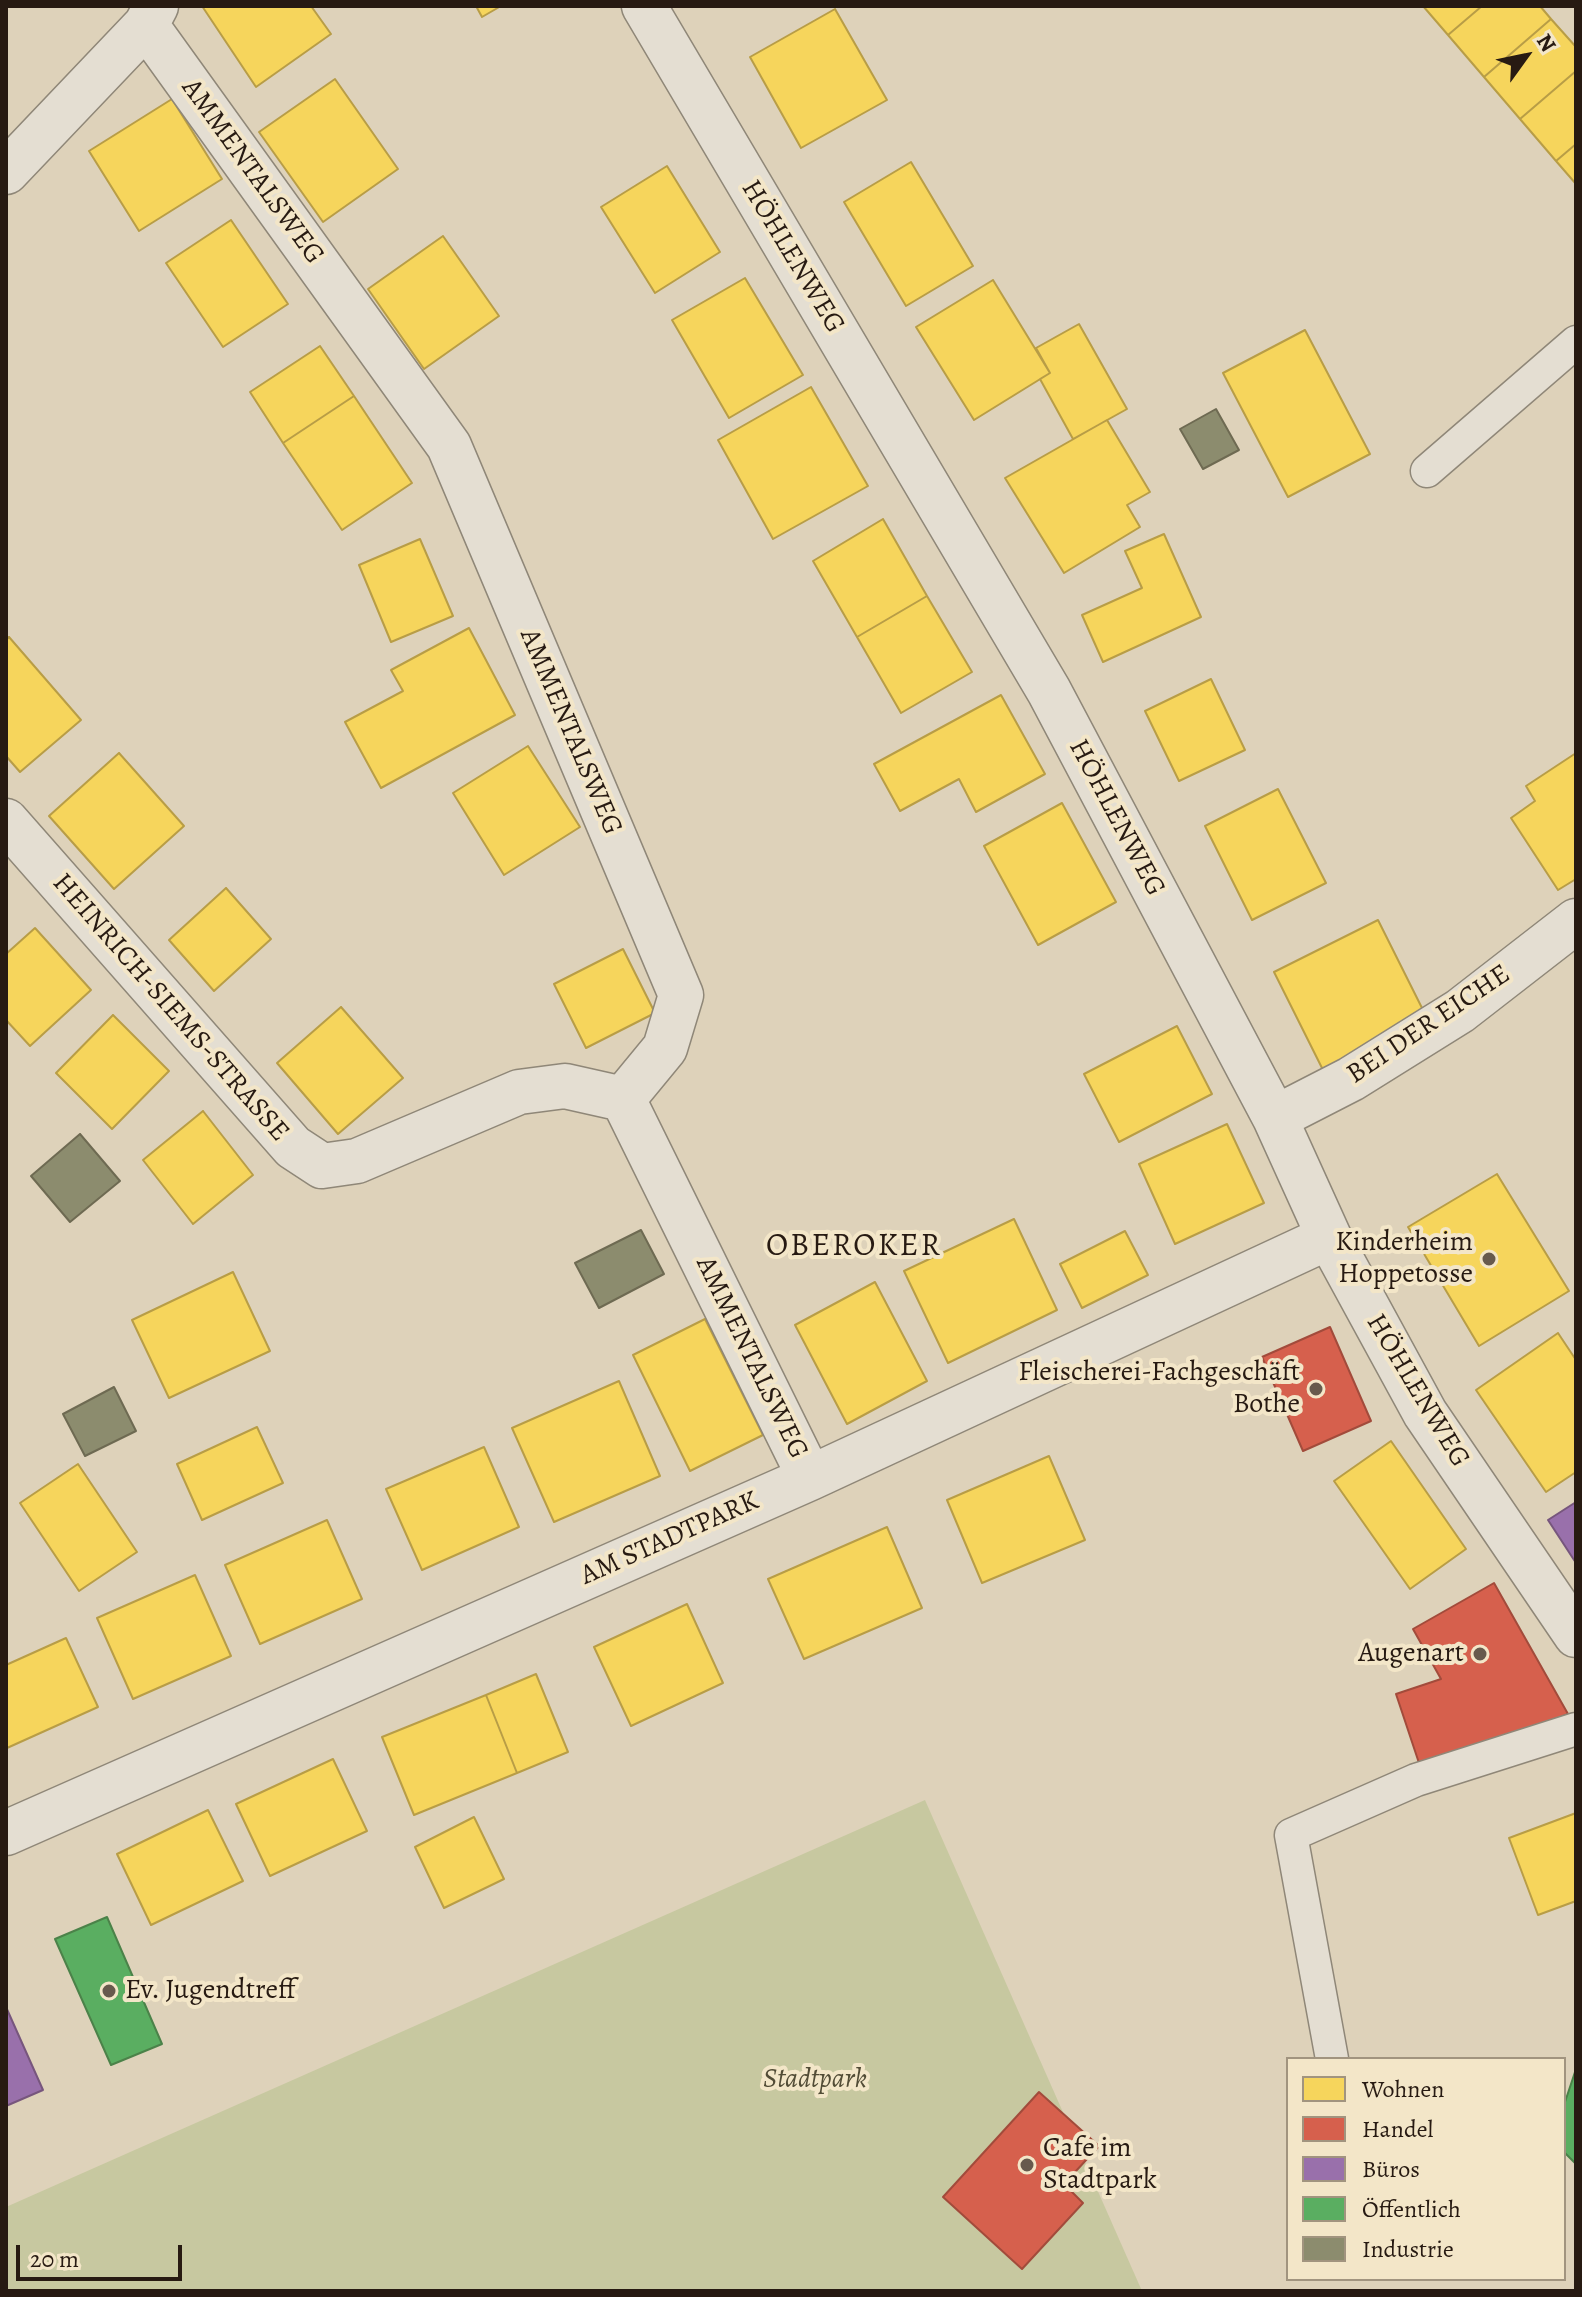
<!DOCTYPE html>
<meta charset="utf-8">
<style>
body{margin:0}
#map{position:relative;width:1582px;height:2297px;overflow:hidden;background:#ded2ba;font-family:Alegreya,serif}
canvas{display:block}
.frame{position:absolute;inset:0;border:8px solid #271a12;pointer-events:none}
.legend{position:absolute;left:1286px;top:2057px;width:280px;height:224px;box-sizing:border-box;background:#f3e6c8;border:2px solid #a1947f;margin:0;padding:10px 14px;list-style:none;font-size:24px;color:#271a12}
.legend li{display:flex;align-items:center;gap:16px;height:40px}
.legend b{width:40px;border:2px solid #a1947f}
.north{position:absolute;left:1486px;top:16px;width:80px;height:80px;-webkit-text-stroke:6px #f3e6c8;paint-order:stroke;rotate:57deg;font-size:22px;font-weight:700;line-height:32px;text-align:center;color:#271a12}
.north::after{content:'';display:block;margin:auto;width:28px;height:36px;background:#271a12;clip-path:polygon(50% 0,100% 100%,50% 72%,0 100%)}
.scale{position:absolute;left:16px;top:2245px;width:166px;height:36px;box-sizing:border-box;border:4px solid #271a12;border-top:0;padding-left:10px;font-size:24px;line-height:28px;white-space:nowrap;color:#271a12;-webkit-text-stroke:6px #f3e6c8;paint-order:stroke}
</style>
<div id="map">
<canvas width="1582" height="2297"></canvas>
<div class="frame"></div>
<ul class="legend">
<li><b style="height:22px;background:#f6d55c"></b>Wohnen</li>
<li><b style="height:22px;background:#d6604d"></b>Handel</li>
<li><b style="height:22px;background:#9970ab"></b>Büros</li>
<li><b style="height:22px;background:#5aae61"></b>Öffentlich</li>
<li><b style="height:22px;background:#8c8c6e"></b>Industrie</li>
</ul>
<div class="north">N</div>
<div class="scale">20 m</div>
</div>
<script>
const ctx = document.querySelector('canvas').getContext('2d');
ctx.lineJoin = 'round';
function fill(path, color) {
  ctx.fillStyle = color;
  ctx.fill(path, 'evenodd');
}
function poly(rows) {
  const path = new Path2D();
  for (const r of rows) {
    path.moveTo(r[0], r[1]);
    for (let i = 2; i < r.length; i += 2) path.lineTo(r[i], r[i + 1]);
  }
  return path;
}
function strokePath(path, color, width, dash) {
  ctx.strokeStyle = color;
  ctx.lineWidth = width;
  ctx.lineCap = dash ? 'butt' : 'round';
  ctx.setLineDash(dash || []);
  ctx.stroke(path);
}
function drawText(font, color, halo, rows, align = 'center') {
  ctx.font = font + ' Alegreya,serif';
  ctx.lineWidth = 8;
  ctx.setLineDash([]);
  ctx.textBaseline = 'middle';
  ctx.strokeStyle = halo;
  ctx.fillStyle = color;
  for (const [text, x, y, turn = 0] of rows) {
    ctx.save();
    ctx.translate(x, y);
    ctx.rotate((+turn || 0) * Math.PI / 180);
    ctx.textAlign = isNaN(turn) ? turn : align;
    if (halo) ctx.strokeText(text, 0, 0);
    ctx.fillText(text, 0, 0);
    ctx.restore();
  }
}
const green = poly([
 [925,1800,1142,2291,6,2291,6,2207]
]);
const homes = poly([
 [202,6,311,6,331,34,256,87,202,6],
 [476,6,501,6,482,17,476,6],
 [1423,6,1482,6,1448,35,1423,6],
 [1482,6,1540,6,1551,19,1484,77,1448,35,1482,6],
 [835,9,887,100,801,148,750,57,835,9],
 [1551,19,1576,47,1576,71,1520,119,1484,77,1551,19],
 [1576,71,1576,144,1556,161,1520,119,1576,71],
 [335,79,398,169,323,222,259,132,335,79],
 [172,99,222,179,139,231,89,151,172,99],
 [1576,144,1576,184,1556,161,1576,144],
 [911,162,973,266,906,306,844,202,911,162],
 [667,166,720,252,655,293,601,207,667,166],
 [231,220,288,304,223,347,166,263,231,220],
 [443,236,499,316,424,369,368,289,443,236],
 [745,278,803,375,729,418,672,320,745,278],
 [993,280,1050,373,974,420,916,327,993,280],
 [1079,324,1127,409,1073,439,1040,379,1050,373,1036,348,1079,324],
 [1305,330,1370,454,1288,497,1223,373,1305,330],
 [320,346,354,396,283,443,250,392,320,346],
 [811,387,868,486,773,539,718,440,811,387],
 [354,396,412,483,342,530,283,443,354,396],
 [1107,420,1150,492,1127,505,1140,527,1064,573,1005,478,1107,420],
 [883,519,927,596,857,637,813,561,883,519],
 [1164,534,1201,617,1103,662,1082,615,1142,588,1125,551,1164,534],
 [420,539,453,616,391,642,359,565,420,539],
 [927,596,972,672,901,713,857,637,927,596],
 [469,628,515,715,381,788,345,722,403,691,391,670,469,628],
 [9,637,81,720,20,772,6,756,6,640,9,637],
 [1211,679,1245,750,1179,781,1145,711,1211,679],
 [1001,695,1045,774,976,812,959,779,900,811,874,764,1001,695],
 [528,746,580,827,504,875,453,793,528,746],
 [119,753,184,826,114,889,49,816,119,753],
 [1576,753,1576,879,1558,890,1511,818,1535,801,1526,786,1576,753],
 [1278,789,1326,883,1252,920,1205,826,1278,789],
 [1062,803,1116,902,1038,945,984,846,1062,803],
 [226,888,271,939,214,991,169,940,226,888],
 [1378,920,1428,1020,1324,1072,1274,972,1378,920],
 [35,928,91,990,30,1046,6,1020,6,954,35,928],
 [623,949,655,1013,586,1048,554,984,623,949],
 [341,1007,403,1078,338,1134,277,1063,341,1007],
 [113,1015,169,1071,112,1129,56,1073,113,1015],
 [1177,1026,1212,1094,1119,1142,1084,1074,1177,1026],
 [203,1111,253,1175,193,1224,143,1160,203,1111],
 [1227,1124,1264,1203,1175,1244,1139,1164,1227,1124],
 [1497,1174,1569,1291,1479,1346,1408,1227,1497,1174],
 [1014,1219,1057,1310,948,1363,904,1271,1014,1219],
 [1125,1231,1148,1275,1082,1308,1060,1264,1125,1231],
 [233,1272,270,1351,169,1398,132,1320,233,1272],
 [875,1282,927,1381,847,1424,795,1325,875,1282],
 [705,1319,763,1435,690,1471,633,1355,705,1319],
 [1558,1333,1576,1360,1576,1472,1546,1492,1476,1390,1558,1333],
 [619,1381,660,1476,554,1522,512,1428,619,1381],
 [257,1427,283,1483,202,1520,177,1464,257,1427],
 [1391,1441,1466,1549,1410,1589,1334,1481,1391,1441],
 [484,1447,519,1527,422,1570,386,1489,484,1447],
 [1049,1456,1085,1540,982,1583,947,1500,1049,1456],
 [78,1464,137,1552,79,1591,20,1503,78,1464],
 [327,1520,362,1599,260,1644,225,1565,327,1520],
 [887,1527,922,1608,804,1659,768,1579,887,1527],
 [195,1575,231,1656,133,1699,97,1618,195,1575],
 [687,1604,723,1683,631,1726,594,1647,687,1604],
 [66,1638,98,1707,7,1748,6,1665,66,1638],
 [536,1674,568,1752,517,1773,486,1695,536,1674],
 [486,1695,517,1773,414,1815,382,1737,486,1695],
 [333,1759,367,1831,270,1876,236,1804,333,1759],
 [208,1810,243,1881,151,1925,117,1854,208,1810],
 [1576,1813,1576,1901,1538,1915,1509,1838,1576,1813],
 [474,1817,504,1879,444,1908,415,1847,474,1817]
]);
const shops = poly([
 [1330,1327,1371,1421,1303,1451,1262,1357,1330,1327],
 [1494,1583,1568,1714,1481,1752,1420,1766,1396,1694,1441,1679,1413,1629,1494,1583],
 [1039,2092,1099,2146,1064,2184,1083,2203,1022,2269,943,2197,1039,2092]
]);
const offices = poly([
 [1576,1502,1576,1563,1548,1520,1576,1502],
 [6,2007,43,2090,6,2106,6,2007]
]);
const public = poly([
 [107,1917,162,2044,111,2065,55,1939,107,1917],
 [1576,2069,1576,2164,1564,2152,1564,2105,1576,2069]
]);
const industry = poly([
 [1216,409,1239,450,1203,469,1180,429,1216,409],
 [80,1134,120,1181,70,1222,31,1176,80,1134],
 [641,1230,664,1274,599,1308,575,1263,641,1230],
 [114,1387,136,1431,85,1456,63,1414,114,1387]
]);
const service = poly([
 [1427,471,1576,342],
 [1332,2059,1291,1835,1416,1780,1576,1729]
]);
const minor = poly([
 [156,6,146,25,449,446,681,995,665,1048,623,1099,810,1478],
 [644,6,1049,691,1275,1118,1329,1237,1425,1413,1576,1635],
 [6,172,146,25],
 [6,821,293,1147,322,1166,357,1161,519,1092,565,1086,623,1099],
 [1275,1118,1351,1079,1460,1011,1576,921],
 [6,1833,810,1478,1329,1237]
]);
const markers = [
 [1489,1259,8,"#675a4d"],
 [1316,1389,8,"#675a4d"],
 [1480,1654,8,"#675a4d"],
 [109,1991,8,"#675a4d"],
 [1027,2165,8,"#675a4d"]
];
const streetNames = [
 ["AMMENTALSWEG",252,172,54],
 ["HÖHLENWEG",792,257,59],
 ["AMMENTALSWEG",570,732,67],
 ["HÖHLENWEG",1116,818,62],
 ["HEINRICH-SIEMS-STRASSE",170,1008,49],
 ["BEI DER EICHE",1429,1025,-34],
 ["AMMENTALSWEG",751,1358,64],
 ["HÖHLENWEG",1417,1391,59],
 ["AM STADTPARK",670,1539,-24]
];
const poiNames = [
 ["Kinderheim",1473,1243],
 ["Hoppetosse",1473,1275],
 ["Fleischerei-Fachgeschäft",1300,1373],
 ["Bothe",1300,1405],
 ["Augenart",1464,1654],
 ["Ev. Jugendtreff",125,1991,"left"],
 ["Cafe im",1043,2149,"left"],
 ["Stadtpark",1043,2181,"left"]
];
const parkNames = [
 ["Stadtpark",815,2080]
];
const quarterNames = [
 ["OBEROKER",854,1247]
];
fill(green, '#c7c8a0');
fill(homes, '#f6d55c');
strokePath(homes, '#b89d46', 2);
fill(shops, '#d6604d');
strokePath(shops, '#a24b3b', 2);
fill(offices, '#9970ab');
strokePath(offices, '#77567d', 2);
fill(public, '#5aae61');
strokePath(public, '#4b8249', 2);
fill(industry, '#8c8c6e');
strokePath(industry, '#6e6a52', 2);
strokePath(service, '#8f8778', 35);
strokePath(minor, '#8f8778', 47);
strokePath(service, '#e4ded2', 32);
strokePath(minor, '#e4ded2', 44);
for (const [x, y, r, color] of markers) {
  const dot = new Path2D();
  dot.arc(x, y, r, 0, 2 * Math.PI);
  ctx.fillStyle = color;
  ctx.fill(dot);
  strokePath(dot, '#f3e6c8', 3);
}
drawText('28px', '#271a12', '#f3e6c8', streetNames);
drawText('28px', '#271a12', '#f3e6c8', poiNames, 'right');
drawText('italic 28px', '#524c36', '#f3e6c8', parkNames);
ctx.letterSpacing = '2px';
drawText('32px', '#271a12', '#f3e6c8', quarterNames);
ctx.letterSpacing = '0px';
</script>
